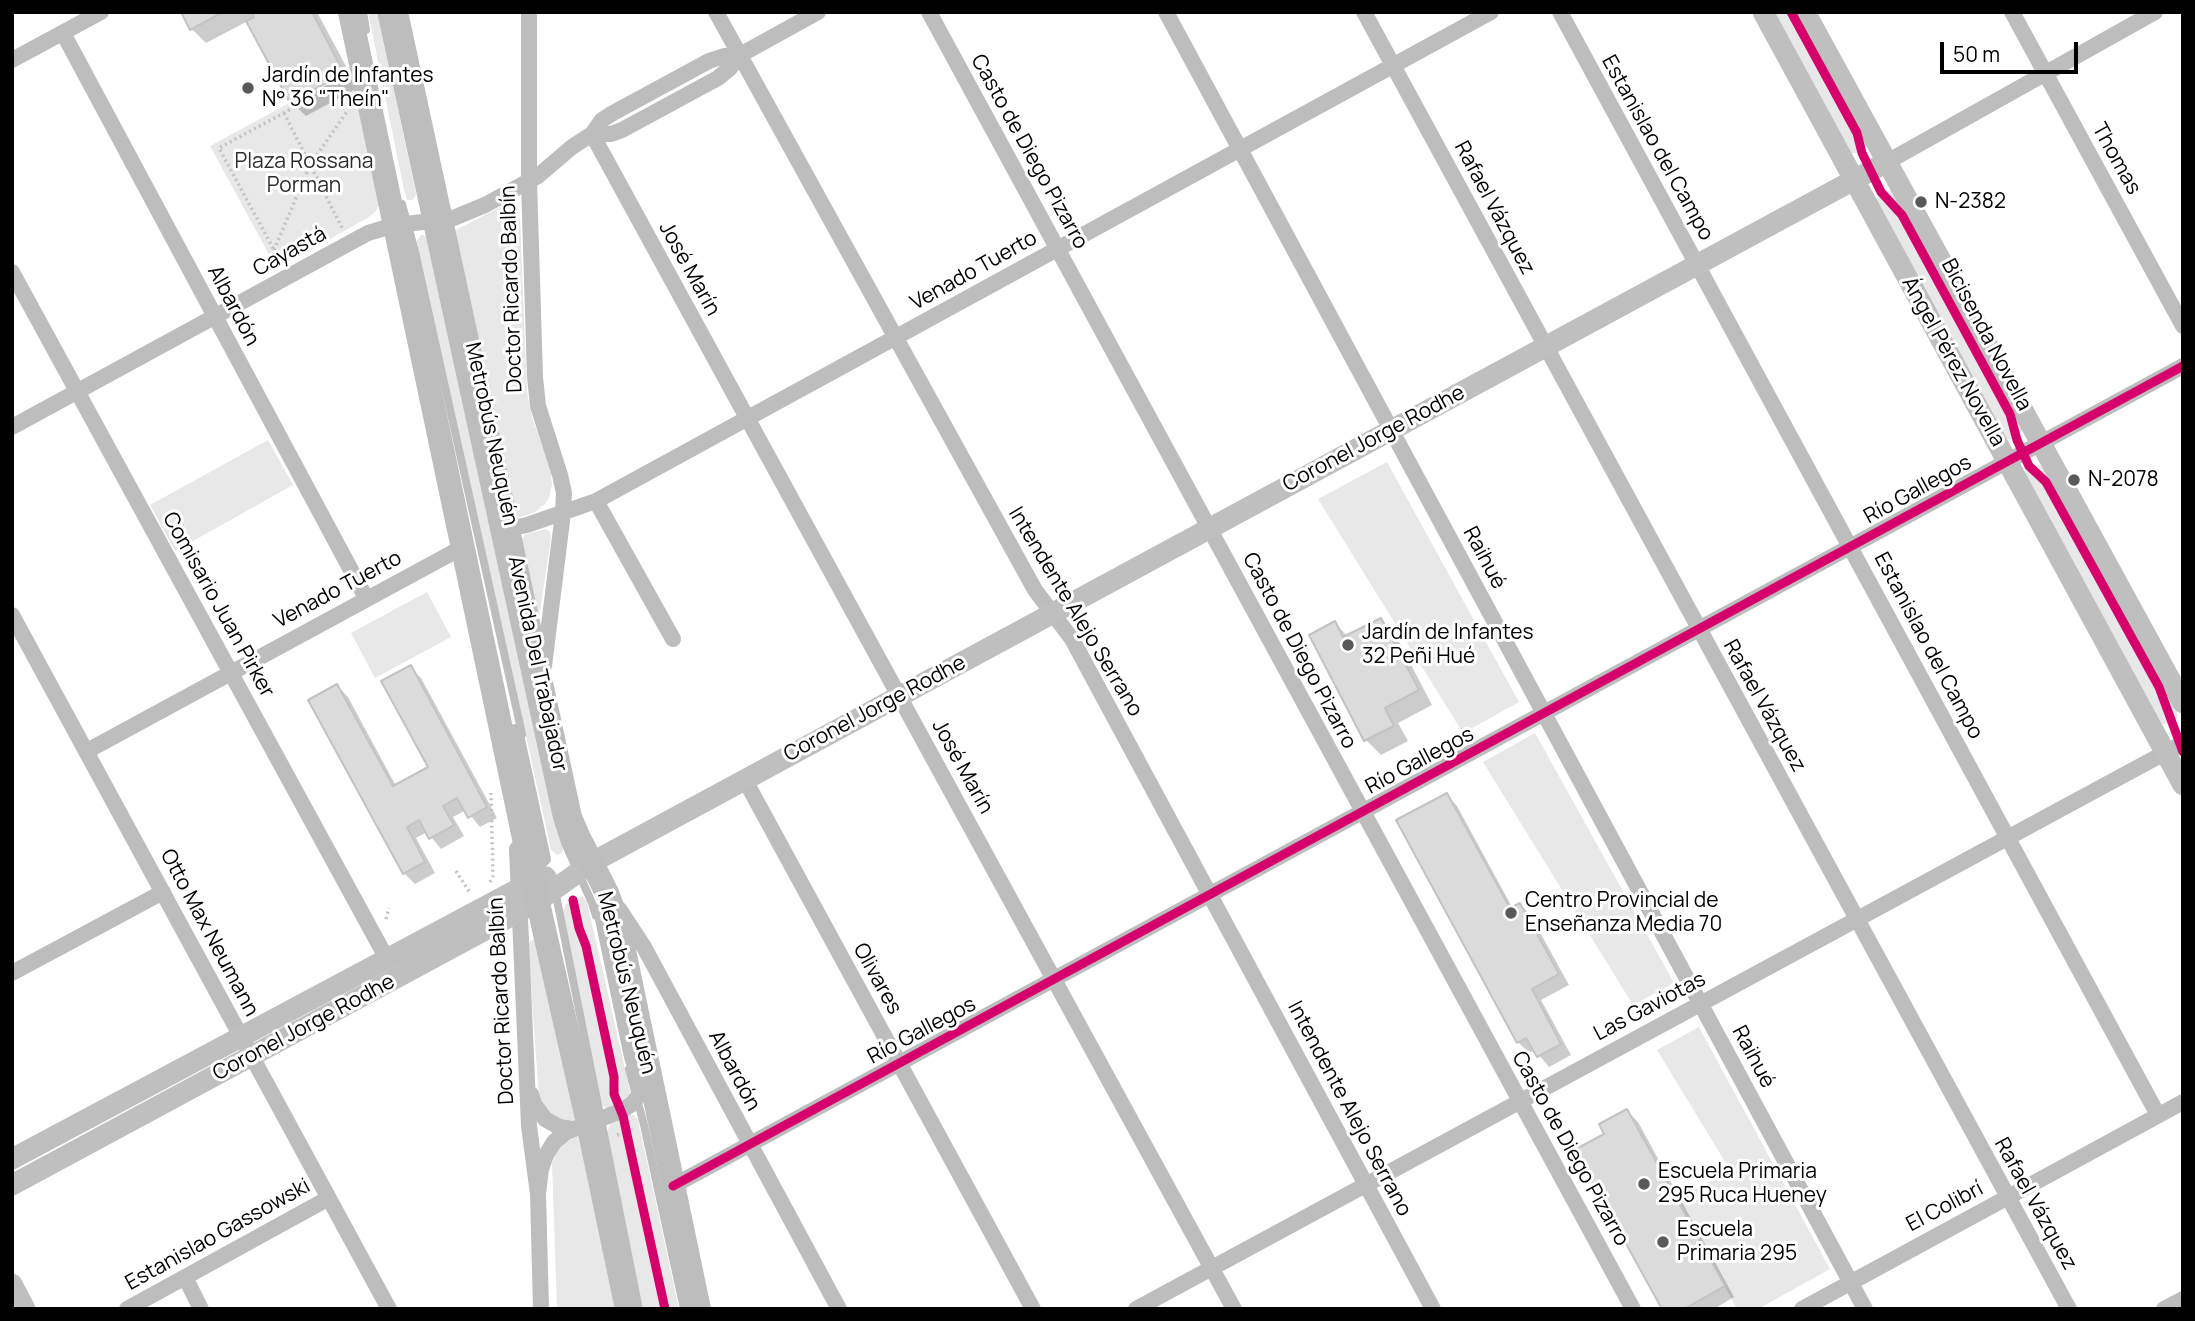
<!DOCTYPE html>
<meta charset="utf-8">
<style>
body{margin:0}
#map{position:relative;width:2195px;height:1321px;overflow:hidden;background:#fff;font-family:Manrope,sans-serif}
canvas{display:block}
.frame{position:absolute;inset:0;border:14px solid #000;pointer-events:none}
.scale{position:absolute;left:1940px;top:42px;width:138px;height:32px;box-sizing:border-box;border:4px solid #000;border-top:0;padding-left:9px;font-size:21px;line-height:24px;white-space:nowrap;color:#000;-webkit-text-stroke:5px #fff;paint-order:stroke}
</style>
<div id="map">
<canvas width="2195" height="1321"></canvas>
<div class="frame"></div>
<div class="scale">50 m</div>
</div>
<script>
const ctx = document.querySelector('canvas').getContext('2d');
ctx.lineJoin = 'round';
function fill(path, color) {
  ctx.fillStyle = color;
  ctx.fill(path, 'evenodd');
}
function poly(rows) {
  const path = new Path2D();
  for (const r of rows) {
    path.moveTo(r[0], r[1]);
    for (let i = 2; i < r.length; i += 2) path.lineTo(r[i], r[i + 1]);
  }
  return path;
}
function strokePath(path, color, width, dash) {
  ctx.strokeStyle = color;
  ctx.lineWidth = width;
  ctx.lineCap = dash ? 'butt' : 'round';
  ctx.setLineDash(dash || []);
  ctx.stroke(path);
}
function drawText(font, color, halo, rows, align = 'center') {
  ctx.font = font + ' Manrope,sans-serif';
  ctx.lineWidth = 6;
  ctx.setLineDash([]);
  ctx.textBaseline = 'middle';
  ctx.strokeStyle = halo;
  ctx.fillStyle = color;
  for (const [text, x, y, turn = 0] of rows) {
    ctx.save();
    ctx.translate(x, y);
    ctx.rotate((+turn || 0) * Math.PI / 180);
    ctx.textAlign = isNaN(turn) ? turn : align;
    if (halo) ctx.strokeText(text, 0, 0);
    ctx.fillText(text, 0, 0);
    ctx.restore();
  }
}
const green = poly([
 [368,12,377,12,416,193,415,197,412,200,407,200,404,190],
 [1771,12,1798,12,1868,143,1862,153,1850,153],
 [352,69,379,205,376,211,369,217,277,269,210,146],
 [1884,191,1891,191,2023,430,2017,440,2005,439,1876,199],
 [506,204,515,208,520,219,527,392,532,418,550,466,552,484,549,498,545,504,535,512,520,517,516,516,454,231],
 [421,235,424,235,427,238,557,832,563,849,562,853,557,855,551,850,417,241],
 [268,440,293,485,175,551,150,505],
 [1387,462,1519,702,1463,733,1318,499],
 [2032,464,2043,466,2178,710,2177,718,2172,724,2161,724,2024,476,2026,468],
 [546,529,550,532,551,538,537,631,521,539,526,534],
 [427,592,451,637,375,678,351,633],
 [1535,733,1674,983,1633,1005,1483,762],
 [578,897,583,897,587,902,631,1095,630,1098,607,1109,602,1105,563,911,566,904],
 [535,939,576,1118,571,1122,557,1121,543,1106,539,1097,528,946,530,941],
 [1699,1027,1830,1269,1758,1309,1737,1309,1677,1199,1730,1170,1657,1050],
 [628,1115,634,1115,638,1120,679,1309,643,1309,607,1132,610,1124],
 [577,1135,582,1138,619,1309,557,1309,552,1163,560,1145]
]);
const shadow = poly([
 [183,12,317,12,348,70,294,99,294,103,349,73,358,88,306,116,291,102,248,21,206,43,192,29],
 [1381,620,1395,634,1432,705,1398,723,1408,741,1381,755,1366,740,1335,623,1348,637],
 [410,668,421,678,497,818,480,827,466,810,453,817,464,836,441,849,427,832,416,838,435,873,415,884,404,873,337,686,348,697,396,786,430,768],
 [1446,795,1457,806,1513,909,1520,905,1531,916,1569,985,1541,1000,1571,1055,1549,1067,1535,1050,1529,1053,1518,1042],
 [1627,1111,1638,1122,1734,1297,1714,1309,1664,1309,1606,1134]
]);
const building = poly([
 [181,12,223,12,190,30,181,12],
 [252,12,312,12,344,73,290,103,246,21,254,17,252,12],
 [1381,618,1419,690,1385,708,1394,726,1364,741,1309,635,1335,621,1343,637,1381,618],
 [411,665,487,807,468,818,457,798,443,806,454,825,429,839,419,820,407,827,425,862,403,874,308,700,337,684,393,786,428,767,381,681,411,665],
 [1447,793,1510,908,1520,903,1559,974,1532,989,1561,1044,1537,1057,1526,1038,1517,1043,1396,820,1447,793],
 [1627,1109,1725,1286,1684,1309,1662,1309,1574,1150,1604,1134,1599,1124,1627,1109]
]);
const path = poly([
 [284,113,342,228],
 [274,250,310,165,348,110],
 [281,263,219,148,343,81],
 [456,871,470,893],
 [490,882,493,876,491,793],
 [386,919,389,908],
 [617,1135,633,1129]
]);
const service = poly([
 [363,12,366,30],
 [381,12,557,818,565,843,592,903,596,916],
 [402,204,415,251,522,734],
 [555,890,639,1309],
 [629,1069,644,1125,684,1309]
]);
const pedestrian = poly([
 [517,730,545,859,541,863,537,861,510,731,517,730],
 [602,906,606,909,642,1084,634,1070,630,1057,599,910,602,906]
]);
const minor = poly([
 [529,12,529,182,535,377,538,406,560,475,564,493,563,513,544,666],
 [716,12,1035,590,1072,639,1433,1309],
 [929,12,1633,1309],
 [1166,12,1865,1309],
 [1364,12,2069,1309],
 [1560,12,2158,1115],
 [2012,12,2183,326],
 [63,33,366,598],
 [12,60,101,12],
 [592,134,1234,1309],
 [592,134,611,134,622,130,718,78,730,68,740,55,818,12],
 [1887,162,2155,12],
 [12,272,387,959],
 [12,427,368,233,395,225,451,219,485,205,538,176,572,147,592,134,602,120,613,113,709,61,724,56,740,55],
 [596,501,673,639],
 [507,529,527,525,596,501,1491,12],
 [12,615,389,1309],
 [87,751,463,547],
 [745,780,1033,1309],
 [517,849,529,1126,538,1194],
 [619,909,644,947,839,1309],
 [12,973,163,892],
 [531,1094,534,1104,545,1119,559,1127,572,1129],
 [673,1186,2183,366],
 [185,1277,201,1309],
 [127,1309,329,1198],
 [541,1309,538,1194,541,1169,546,1155,554,1142,566,1132,621,1111,632,1104,646,1087,649,1074],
 [1136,1309,2183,743],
 [1802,1309,2183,1102],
 [2164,1309,2183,1299]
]);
const secondary = poly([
 [1763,12,2183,785],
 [1805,12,2183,703],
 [12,1159,533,881,546,877],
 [12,1185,537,902,591,863,1887,162],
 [12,1284,25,1309]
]);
const primary = poly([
 [350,12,533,881,588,1123,627,1309],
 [396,12,570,817,578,836,607,893,618,922,699,1309]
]);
const cycleway = poly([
 [1791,12,1857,133,1862,153,1881,192,1902,215,2010,414,2017,440,2029,466,2046,482,2159,687,2183,752],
 [573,900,579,928,586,946,614,1077,614,1094,623,1116,665,1309],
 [673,1186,2183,366]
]);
const markers = [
 [248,88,7,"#595959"],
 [1921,202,7,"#595959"],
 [2074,480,7,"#595959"],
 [1348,645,7,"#595959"],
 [1511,913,7,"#595959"],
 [1644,1184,7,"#595959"],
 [1663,1242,7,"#595959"]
];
const poiNames = [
 ["Jardín de Infantes",262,76],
 ["N° 36 \"Theín\"",262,100],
 ["N-2382",1935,202],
 ["N-2078",2088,480],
 ["Jardín de Infantes",1362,633],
 ["32 Peñi Hué",1362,657],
 ["Centro Provincial de",1525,901],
 ["Enseñanza Media 70",1525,925],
 ["Escuela Primaria",1658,1172],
 ["295 Ruca Hueney",1658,1196],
 ["Escuela",1677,1230],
 ["Primaria 295",1677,1254]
];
const streetNames = [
 ["Estanislao del Campo",1657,148,61],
 ["Casto de Diego Pizarro",1029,152,61],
 ["Thomas",2116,159,61],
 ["Rafael Vázquez",1494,208,62],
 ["Cayastá",290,252,-29],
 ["José Marín",689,269,61],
 ["Venado Tuerto",974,271,-29],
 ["Doctor Ricardo Balbín",512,289,-92],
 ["Albardón",233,306,62],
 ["Bicisenda Novella",1986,335,62],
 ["Ángel Pérez Novella",1953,362,61],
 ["Metrobús Neuquén",491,434,78],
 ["Coronel Jorge Rodhe",1374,439,-28],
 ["Río Gallegos",1918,490,-29],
 ["Raihué",1484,558,62],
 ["Venado Tuerto",338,590,-28],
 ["Comisario Juan Pirker",218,605,61],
 ["Intendente Alejo Serrano",1075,612,59],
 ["Estanislao del Campo",1928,646,62],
 ["Casto de Diego Pizarro",1299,651,62],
 ["Avenida Del Trabajador",537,664,78],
 ["Rafael Vázquez",1764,706,61],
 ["Coronel Jorge Rodhe",875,709,-28],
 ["Río Gallegos",1420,761,-28],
 ["José Marín",962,767,61],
 ["Otto Max Neumann",209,933,62],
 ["Olivares",877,979,61],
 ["Metrobús Neuquén",626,983,76],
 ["Doctor Ricardo Balbín",502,1001,-93],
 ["Las Gaviotas",1650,1007,-28],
 ["Coronel Jorge Rodhe",304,1028,-28],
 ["Río Gallegos",922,1031,-28],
 ["Raihué",1753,1057,62],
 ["Albardón",734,1071,62],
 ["Intendente Alejo Serrano",1349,1109,62],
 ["Casto de Diego Pizarro",1570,1149,61],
 ["Rafael Vázquez",2035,1204,61],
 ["El Colibrí",1945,1207,-28],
 ["Estanislao Gassowski",218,1235,-29]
];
const parkNames = [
 ["Plaza Rossana",304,162],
 ["Porman",304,186]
];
fill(green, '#e8e8e8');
fill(shadow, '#0003');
fill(building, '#dbdbdb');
strokePath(building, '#c3c3c3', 2);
strokePath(path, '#c2c2c2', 3.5, [2, 3.5]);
strokePath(service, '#bdbdbd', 8);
strokePath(pedestrian, '#bdbdbd', 12);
strokePath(minor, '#bdbdbd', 16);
strokePath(secondary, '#bfbfbf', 21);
strokePath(primary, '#bdbdbd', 24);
strokePath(cycleway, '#d6006c', 9);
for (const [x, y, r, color] of markers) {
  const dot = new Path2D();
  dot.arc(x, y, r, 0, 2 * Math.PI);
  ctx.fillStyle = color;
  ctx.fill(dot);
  strokePath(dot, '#fff', 2.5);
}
drawText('21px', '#000', '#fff', poiNames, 'left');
drawText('21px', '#000', '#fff', streetNames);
drawText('21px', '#2c2c2c', '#fff', parkNames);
</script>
